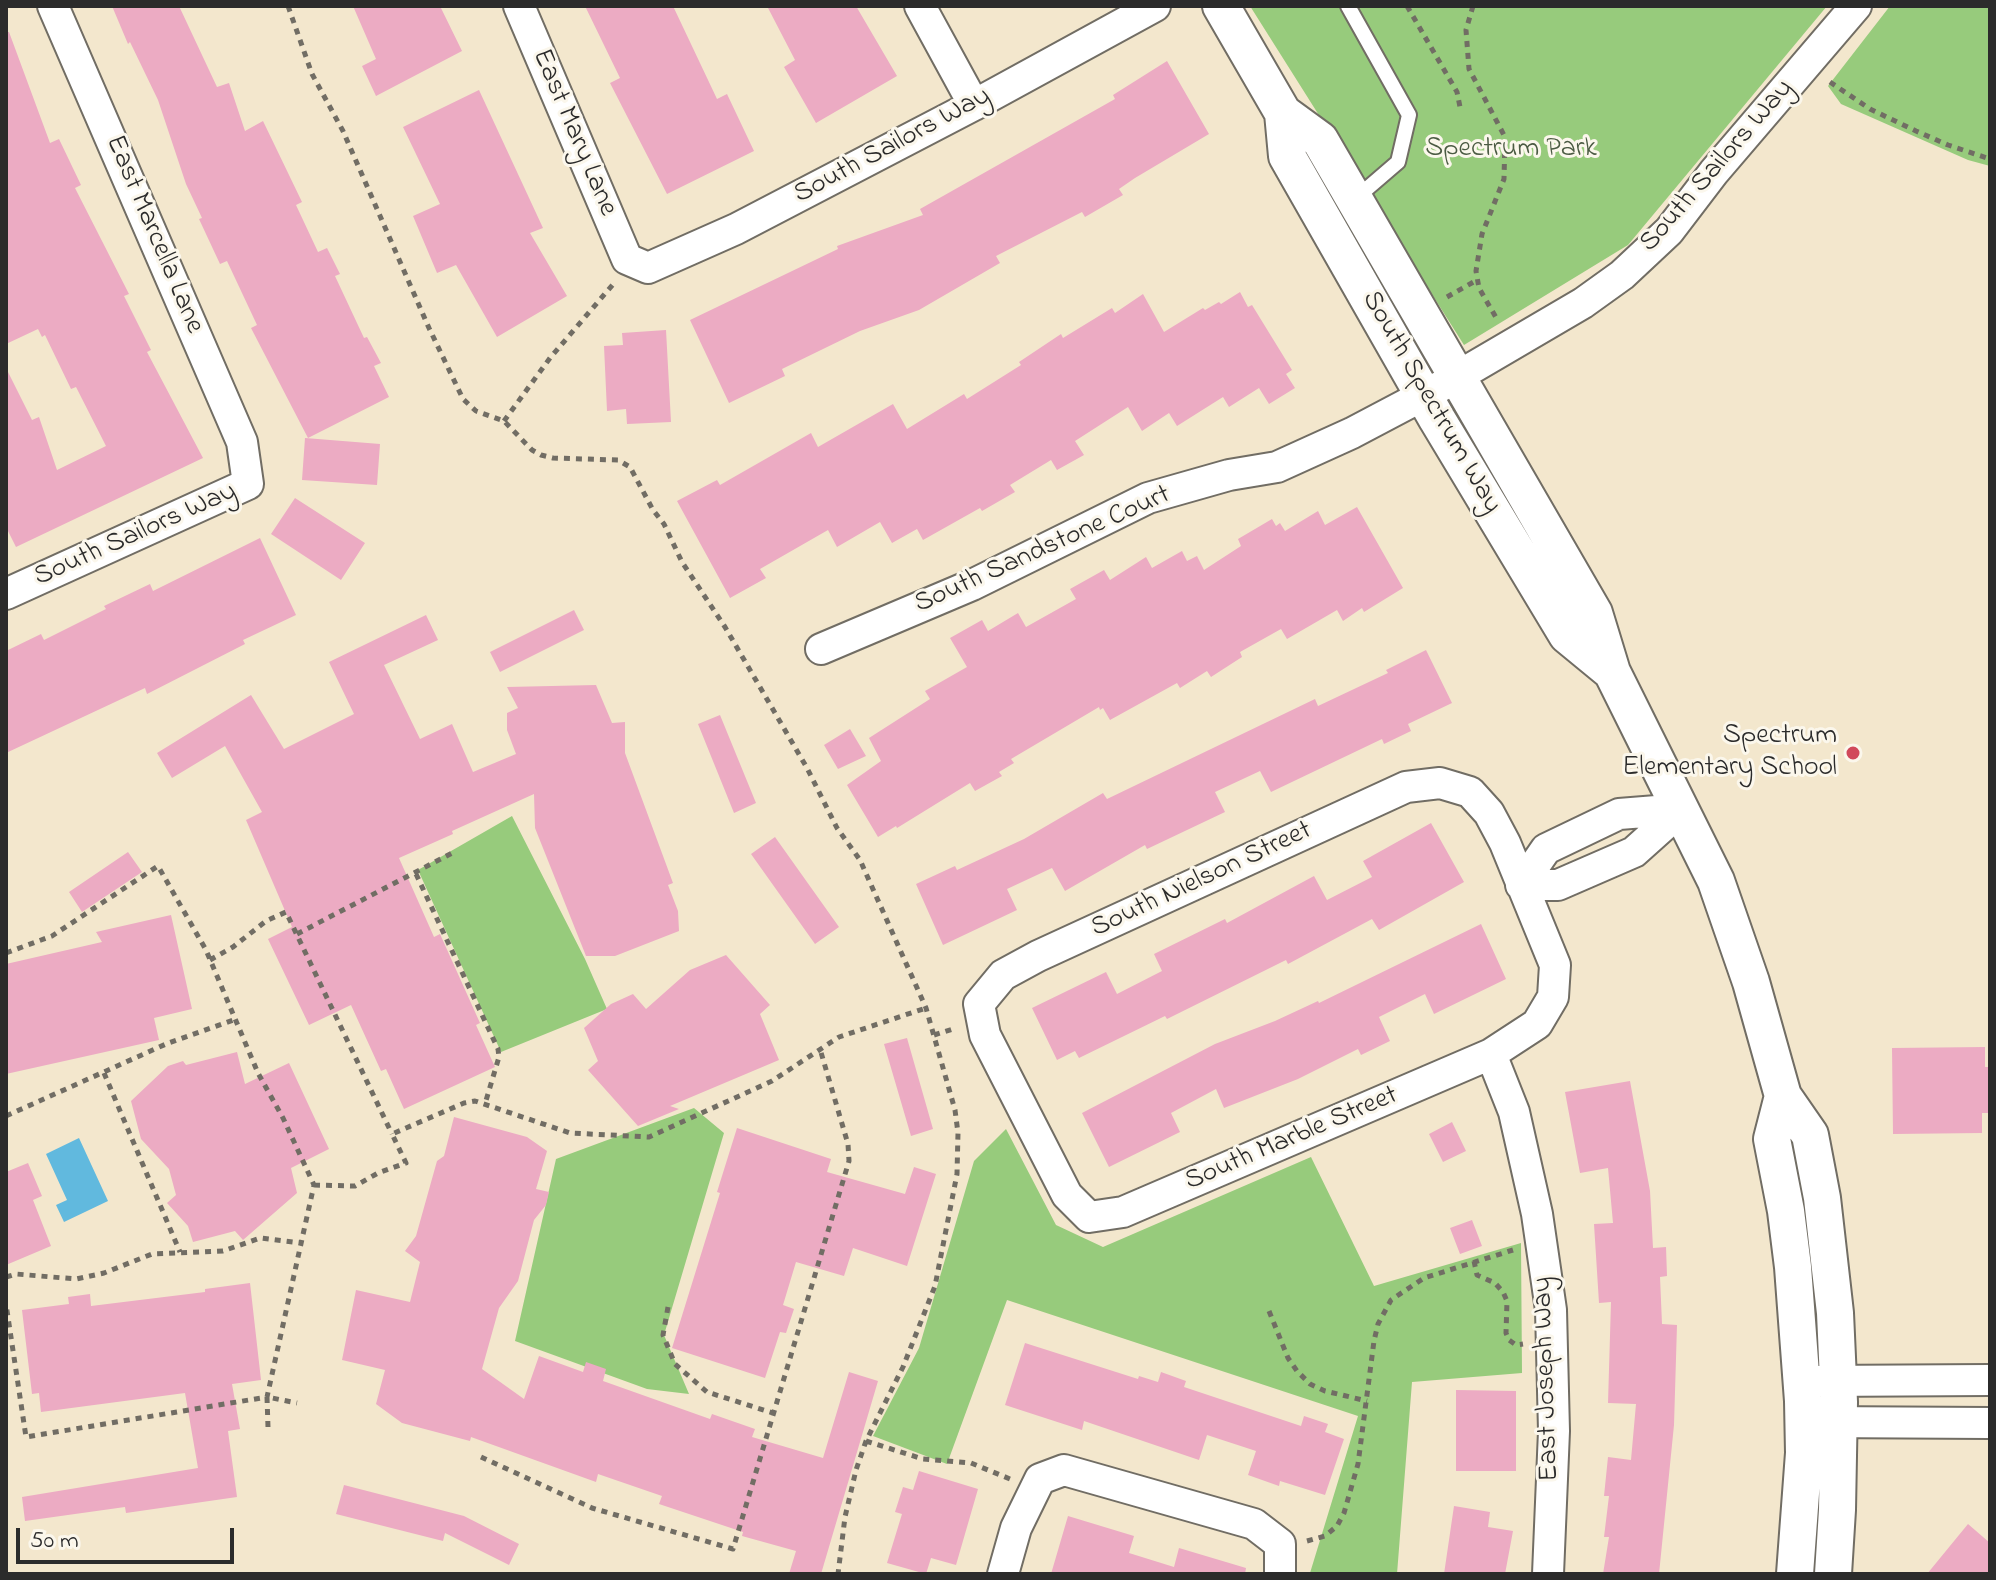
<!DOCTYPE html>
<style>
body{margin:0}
#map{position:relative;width:1996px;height:1580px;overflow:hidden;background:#f3e7cd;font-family:"Indie Flower",sans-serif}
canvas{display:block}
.frame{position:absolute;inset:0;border:8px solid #2b2b2b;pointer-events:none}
.scale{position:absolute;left:16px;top:1528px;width:218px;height:36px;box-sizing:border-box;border:4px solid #2b2b2b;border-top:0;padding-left:10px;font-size:24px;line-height:28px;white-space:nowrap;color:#2b2b2b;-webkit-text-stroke:6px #fbf7ec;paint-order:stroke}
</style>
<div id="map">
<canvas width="1996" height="1580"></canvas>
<div class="frame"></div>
<div class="scale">50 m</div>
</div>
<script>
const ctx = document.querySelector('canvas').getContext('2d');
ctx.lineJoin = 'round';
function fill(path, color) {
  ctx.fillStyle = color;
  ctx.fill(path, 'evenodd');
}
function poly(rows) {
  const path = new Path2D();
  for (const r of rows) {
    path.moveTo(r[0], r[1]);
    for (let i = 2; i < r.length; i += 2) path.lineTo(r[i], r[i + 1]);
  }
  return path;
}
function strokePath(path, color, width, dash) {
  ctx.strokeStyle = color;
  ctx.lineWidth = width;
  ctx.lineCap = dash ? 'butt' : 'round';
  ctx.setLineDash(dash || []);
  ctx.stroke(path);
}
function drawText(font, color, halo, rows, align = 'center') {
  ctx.font = font + ' "Indie Flower",sans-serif';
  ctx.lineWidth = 6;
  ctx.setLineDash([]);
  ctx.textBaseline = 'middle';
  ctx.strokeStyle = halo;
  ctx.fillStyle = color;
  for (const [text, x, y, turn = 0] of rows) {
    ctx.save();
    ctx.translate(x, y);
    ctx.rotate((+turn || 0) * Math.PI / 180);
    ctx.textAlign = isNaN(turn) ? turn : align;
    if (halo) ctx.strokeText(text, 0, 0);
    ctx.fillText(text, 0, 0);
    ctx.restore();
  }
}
const green = poly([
 [1250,6,1827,6,1628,245,1464,345],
 [1890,6,1990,6,1990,166,1968,160,1841,104,1828,86],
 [512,816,585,959,607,1009,501,1052,418,870],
 [694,1108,724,1133,664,1335,689,1394,647,1389,515,1341,556,1159],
 [1006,1129,1056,1225,1103,1247,1311,1157,1374,1286,1521,1243,1522,1373,1412,1382,1397,1574,1310,1573,1358,1416,1007,1300,947,1464,873,1436,919,1348,974,1161]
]);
const water = poly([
 [79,1138,108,1201,64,1222,56,1205,67,1200,46,1154]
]);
const building = poly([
 [112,6,179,6,217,87,229,83,245,131,263,121,302,202,296,205,318,252,327,248,340,274,335,276,364,338,367,337,381,363,374,366,389,397,308,438,251,328,257,325,227,261,220,264,199,219,202,218,186,184,158,100,130,42,128,44],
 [353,6,440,6,462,51,376,96,362,66,376,59],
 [585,6,673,6,717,99,727,94,754,151,667,194,610,83,620,78],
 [767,6,856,6,897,76,816,123,784,67,795,60],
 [6,32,9,32,50,143,59,139,81,185,75,188,129,294,124,296,151,350,147,352,203,458,16,547,6,527,6,368,32,420,39,417,57,470,106,446,76,387,71,389,45,335,42,337,38,329,6,344],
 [1167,61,1209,134,1135,178,1119,189,1123,195,1085,217,1082,212,996,256,1000,263,919,310,860,331,782,369,785,376,729,403,690,320,838,249,837,246,923,215,920,209,1115,99,1113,95],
 [479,90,543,228,530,233,567,296,497,337,456,265,437,273,413,216,440,204,403,127],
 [1240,292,1248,307,1252,305,1292,370,1286,374,1295,388,1269,404,1259,388,1229,407,1223,397,1177,426,1169,413,1142,431,1128,407,1075,441,1084,455,1057,470,1051,460,1010,485,1015,492,982,511,980,508,923,540,917,529,892,543,880,522,837,547,828,530,760,569,766,578,730,598,677,501,717,480,720,485,811,433,818,447,893,404,907,429,964,394,967,399,1021,365,1019,362,1061,334,1063,338,1112,308,1115,313,1143,294,1164,332,1203,308,1205,310,1219,302,1221,304],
 [666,330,671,422,627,424,626,409,607,411,604,346,623,345,622,333],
 [305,438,380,444,377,485,302,480],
 [295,498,365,543,341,580,271,534],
 [1357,507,1403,588,1364,612,1362,608,1343,621,1337,610,1287,639,1281,629,1240,652,1242,657,1211,677,1207,671,1180,688,1177,683,1110,720,1103,708,1100,710,1099,707,1011,759,1014,763,999,772,1002,776,975,791,970,783,897,828,896,826,878,837,847,785,881,761,869,738,930,699,925,691,967,667,950,638,982,620,988,631,1018,613,1026,627,1076,599,1070,589,1104,570,1110,580,1146,557,1152,568,1182,551,1187,561,1197,556,1204,570,1241,546,1238,539,1272,519,1276,526,1280,523,1285,531,1318,511,1325,525],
 [260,538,296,615,243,640,245,644,147,694,145,688,6,753,6,651,41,634,44,640,106,609,104,606,150,584,153,591],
 [574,610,584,630,500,672,490,652],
 [426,615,438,640,384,665,420,739,452,724,473,772,516,754,507,730,507,713,518,708,507,687,596,685,612,723,625,722,625,753,673,883,668,885,678,911,679,931,615,956,586,956,535,828,534,794,452,831,453,834,399,858,434,937,440,934,480,1023,476,1025,495,1067,404,1109,386,1069,381,1071,351,1005,309,1025,268,939,292,927,246,820,262,812,225,746,172,778,157,753,251,695,284,749,354,714,329,662],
 [1426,650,1452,703,1408,724,1411,731,1384,744,1382,739,1271,792,1260,771,1215,792,1225,812,1147,849,1145,845,1065,891,1052,868,1007,889,1017,910,943,945,916,884,955,866,957,870,1024,839,1103,793,1107,799,1315,699,1318,706,1388,673,1386,670],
 [720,715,756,803,734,813,698,724],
 [850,729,866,756,838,769,824,745],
 [1431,823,1464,882,1379,930,1372,919,1288,964,1286,960,1167,1019,1165,1016,1079,1058,1075,1051,1057,1060,1032,1008,1106,972,1117,994,1162,971,1154,954,1225,919,1227,923,1314,876,1327,900,1372,877,1363,861],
 [775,837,839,927,815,944,751,854],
 [128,852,142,872,82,912,69,892],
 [171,915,192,1009,154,1018,159,1040,6,1074,6,964,102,942,96,932],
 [1481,924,1506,979,1434,1014,1425,994,1379,1017,1390,1041,1361,1055,1358,1049,1298,1079,1224,1108,1216,1089,1171,1113,1180,1132,1109,1167,1082,1113,1215,1044,1275,1021,1318,1001,1319,1003],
 [726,955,770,1005,760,1014,779,1060,670,1106,679,1109,638,1126,588,1070,598,1061,584,1028,611,1004,633,994,646,1009,690,970],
 [907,1038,933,1129,911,1136,884,1044],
 [1985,1047,1985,1067,1990,1067,1990,1113,1982,1113,1982,1133,1893,1134,1892,1048],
 [237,1052,245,1084,289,1063,329,1149,291,1168,297,1193,243,1240,235,1231,193,1242,188,1226,167,1203,176,1195,169,1169,141,1139,131,1101,168,1066,183,1061,186,1065],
 [1630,1081,1650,1191,1653,1248,1666,1247,1667,1276,1660,1277,1662,1324,1677,1325,1674,1425,1659,1574,1603,1574,1609,1537,1604,1537,1609,1496,1604,1496,1608,1457,1631,1460,1636,1404,1608,1403,1611,1302,1599,1303,1594,1224,1613,1223,1608,1168,1580,1173,1565,1092],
 [454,1117,527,1137,547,1151,536,1189,549,1192,546,1205,534,1220,518,1281,499,1308,482,1369,524,1399,539,1356,583,1372,586,1362,606,1369,603,1381,710,1419,712,1414,755,1429,752,1437,823,1458,849,1372,878,1381,821,1574,789,1574,796,1551,742,1536,743,1532,659,1504,662,1496,598,1474,596,1482,471,1437,470,1441,402,1423,376,1404,385,1370,342,1360,356,1290,410,1302,420,1262,405,1251,416,1236,437,1161,444,1156],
 [1452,1122,1466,1151,1443,1162,1429,1134],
 [737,1128,831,1159,827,1172,905,1194,914,1167,936,1174,907,1266,853,1248,844,1276,796,1262,783,1305,794,1309,786,1333,780,1332,765,1378,672,1348,720,1193,717,1192],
 [28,1163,42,1196,33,1200,51,1246,6,1265,6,1172],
 [1472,1220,1482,1246,1460,1254,1450,1228],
 [250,1283,261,1380,232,1384,240,1429,228,1431,237,1497,126,1513,125,1507,25,1521,22,1497,198,1468,185,1393,41,1412,39,1393,32,1394,22,1310,69,1304,68,1297,90,1294,91,1306,205,1292,205,1289],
 [1025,1343,1138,1379,1139,1376,1158,1382,1161,1372,1186,1381,1184,1387,1301,1426,1304,1416,1328,1424,1325,1432,1344,1439,1325,1495,1280,1481,1279,1486,1248,1475,1256,1451,1207,1435,1199,1460,1084,1421,1082,1430,1005,1405],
 [1456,1390,1516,1391,1516,1471,1456,1471],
 [919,1471,978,1489,956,1565,931,1558,926,1574,887,1563,902,1514,895,1512,903,1487,913,1490],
 [344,1485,464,1516,519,1544,509,1565,445,1533,443,1541,336,1514],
 [1454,1506,1490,1512,1488,1527,1513,1531,1505,1574,1444,1574],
 [1068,1516,1134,1536,1129,1553,1174,1567,1179,1548,1246,1568,1245,1574,1051,1574],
 [1968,1524,1990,1543,1990,1574,1927,1574]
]);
const path = poly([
 [288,6,312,74,343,131,429,328,463,399,476,411,504,421,532,450,541,455,553,458,618,460,630,467,653,510,664,524,682,562,725,627,807,768,837,828,860,860,926,1008,955,1110,958,1133,957,1174,935,1286,903,1367,866,1441,856,1470,845,1517,838,1574],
 [1407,6,1457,92,1461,112],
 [1473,6,1466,30,1469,69,1505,137,1504,179,1482,234,1476,271,1479,288,1498,321],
 [1830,82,1870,109,1916,131,1948,145,1990,159],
 [1447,297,1477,280],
 [504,421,550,358,615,282],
 [416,874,498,1049,499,1057,485,1104],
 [297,934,456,851],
 [6,953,52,936,158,866,206,950,258,1073,283,1118,314,1185,267,1397,26,1437,6,1304],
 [210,960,233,947,266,921,286,912,392,1134],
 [934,1035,956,1028],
 [104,1073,180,1252],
 [6,1116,166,1044,236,1019],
 [314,1185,355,1186,378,1173,406,1163,392,1134,464,1103,475,1101,570,1133,649,1137,772,1081,839,1037,926,1008],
 [1474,1261,1477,1275,1495,1283,1503,1292,1507,1301,1506,1333,1509,1340,1516,1345,1523,1344],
 [6,1277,16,1274,76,1279,104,1273,152,1254,223,1251,260,1238,301,1243],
 [668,1307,663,1335,675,1364,707,1392,773,1413],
 [1269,1311,1288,1358,1297,1371,1310,1384,1325,1391,1367,1401],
 [268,1427,267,1397,297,1403],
 [866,1441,923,1459,971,1463,1010,1479],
 [481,1457,592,1508,733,1549,849,1161,848,1144,820,1049],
 [1307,1541,1325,1536,1337,1526,1344,1513,1358,1464,1374,1341,1378,1324,1391,1300,1424,1278,1513,1250]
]);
const service = poly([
 [1348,6,1409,115,1398,162,1355,199]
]);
const minor = poly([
 [519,6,627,259,648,268,736,229,974,105,1155,6],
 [920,6,974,105],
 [6,594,248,484,242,442,53,6],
 [821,649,972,585,1148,498,1229,475,1277,467,1352,433,1443,385,1583,303,1622,275,1669,231,1714,172,1856,6],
 [1521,885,1546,849,1619,814,1682,809],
 [1521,885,1558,885,1634,852,1682,809],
 [1491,1054,1123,1212,1089,1217,1067,1195,985,1035,979,1004,1003,975,1038,956,1406,787,1440,783,1470,792,1489,813,1505,843,1555,965,1553,997,1537,1024,1491,1054,1514,1112,1537,1214,1551,1310,1554,1431,1548,1574],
 [1816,1381,1990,1380],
 [1817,1422,1990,1423],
 [1003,1574,1016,1528,1040,1479,1064,1470,1254,1524,1280,1544,1280,1574]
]);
const tertiary = poly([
 [1221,6,1283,113,1320,140,1594,613,1612,672,1716,881,1751,982,1783,1096,1810,1135,1822,1198,1835,1313,1839,1402,1837,1510,1833,1574],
 [1283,113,1287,156,1437,419,1567,635,1612,672],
 [1783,1096,1772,1139,1786,1211,1793,1267,1803,1401,1804,1453,1795,1574]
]);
const markers = [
 [1853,753,8,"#d1495b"]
];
const streetNames = [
 ["East Mary Lane",573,133,67],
 ["South Sailors Way",893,147,-28],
 ["South Sailors Way",1718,167,-49],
 ["East Marcella Lane",153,235,67],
 ["South Spectrum Way",1430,403,60],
 ["South Sailors Way",136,536,-24],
 ["South Sandstone Court",1043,551,-24],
 ["South Nielson Street",1202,881,-25],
 ["South Marble Street",1292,1140,-23],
 ["East Joseph Way",1548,1379,-92]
];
const parkNames = [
 ["Spectrum Park",1511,150]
];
const poiNames = [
 ["Spectrum",1837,737],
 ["Elementary School",1837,769]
];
fill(green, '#97cb7c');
fill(water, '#61b9de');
fill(building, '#ecabc3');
strokePath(service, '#716d64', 18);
strokePath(minor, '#716d64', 34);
strokePath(tertiary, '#716d64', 40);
strokePath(path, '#716d64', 5, [6, 6]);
strokePath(service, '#fff', 14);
strokePath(minor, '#fff', 30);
strokePath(tertiary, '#fff', 36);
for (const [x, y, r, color] of markers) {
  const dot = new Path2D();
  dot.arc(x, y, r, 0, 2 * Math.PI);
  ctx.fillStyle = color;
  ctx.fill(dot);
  strokePath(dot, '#fbf7ec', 3);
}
drawText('28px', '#2b2b2b', '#fbf7ec', streetNames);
drawText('28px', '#4b5b43', '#fbf7ec', parkNames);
drawText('28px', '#2b2b2b', '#fbf7ec', poiNames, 'right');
</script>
